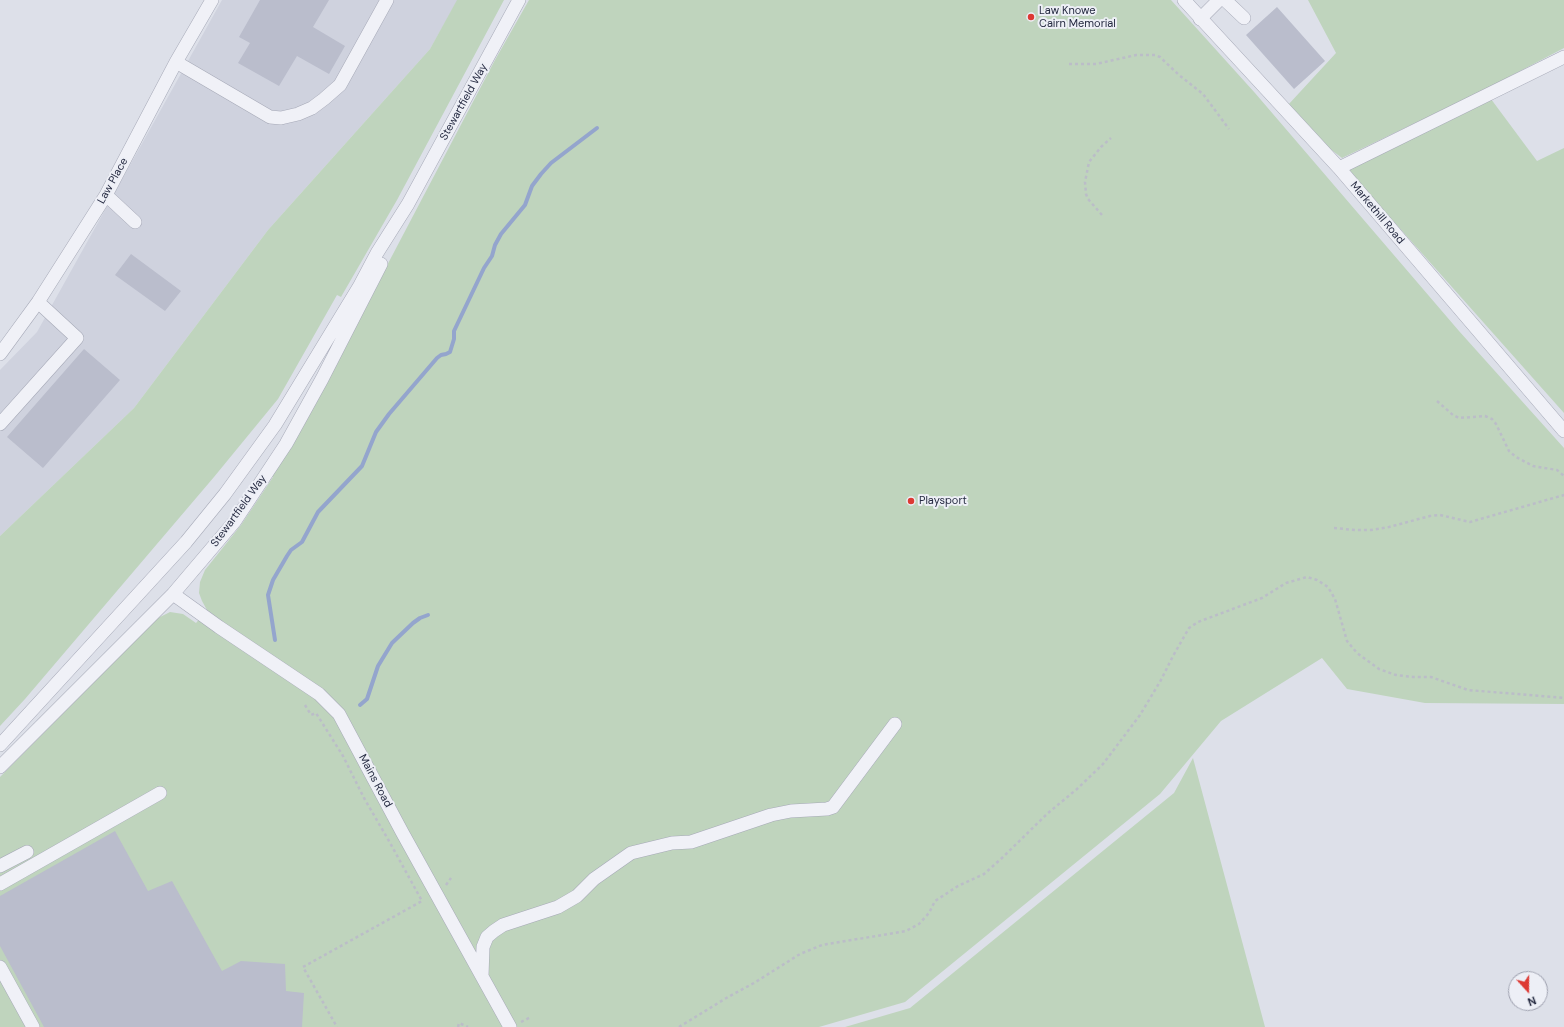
<!DOCTYPE html>
<style>
body{margin:0}
#map{position:relative;width:1564px;height:1027px;overflow:hidden;background:#dde0e9;font-family:"DM Sans",sans-serif}
canvas{display:block}
.north{position:absolute;left:1508px;top:971px;width:40px;height:40px;box-sizing:border-box;background:#edeff6;border:1px solid #9da0ae;border-radius:50%;rotate:159deg;font-size:11px;font-weight:700;line-height:16px;text-align:center;color:#252a41}
.north::after{content:'';display:block;margin:auto;width:14px;height:18px;background:#dd3933;clip-path:polygon(50% 0,100% 100%,50% 72%,0 100%)}
</style>
<div id="map">
<canvas width="1564" height="1027"></canvas>
<div class="north">N</div>
</div>
<script>
const ctx = document.querySelector('canvas').getContext('2d');
ctx.lineJoin = 'round';
function fill(path, color) {
  ctx.fillStyle = color;
  ctx.fill(path, 'evenodd');
}
function poly(rows) {
  const path = new Path2D();
  for (const r of rows) {
    path.moveTo(r[0], r[1]);
    for (let i = 2; i < r.length; i += 2) path.lineTo(r[i], r[i + 1]);
  }
  return path;
}
function strokePath(path, color, width, dash) {
  ctx.strokeStyle = color;
  ctx.lineWidth = width;
  ctx.lineCap = dash ? 'butt' : 'round';
  ctx.setLineDash(dash || []);
  ctx.stroke(path);
}
function drawText(font, color, halo, rows, align = 'center') {
  ctx.font = font + ' "DM Sans",sans-serif';
  ctx.lineWidth = 4;
  ctx.setLineDash([]);
  ctx.textBaseline = 'middle';
  ctx.strokeStyle = halo;
  ctx.fillStyle = color;
  for (const [text, x, y, turn = 0] of rows) {
    ctx.save();
    ctx.translate(x, y);
    ctx.rotate((+turn || 0) * Math.PI / 180);
    ctx.textAlign = isNaN(turn) ? turn : align;
    if (halo) ctx.strokeText(text, 0, 0);
    ctx.fillText(text, 0, 0);
    ctx.restore();
  }
}
const built = poly([
 [222,0,458,0,430,49,268,230,134,408,0,536,0,370,37,332]
]);
const green = poly([
 [457,0,504,0,397,200,341,297,337,295,278,399,214,477,25,699,0,726,0,536,134,408,268,230,430,49],
 [529,0,1171,0,1255,93,1459,331,1564,448,1564,704,1425,703,1347,689,1322,658,1221,721,1160,794,905,1002,819,1027,0,1027,0,777,158,618,170,612,183,614,196,623,207,610,202,601,199,593,200,582,205,570,241,525,273,477,270,476,301,429,495,60],
 [1308,0,1564,0,1564,48,1480,92,1342,158,1325,145,1288,105,1336,53],
 [1491,99,1537,161,1564,148,1564,413,1347,169],
 [1193,758,1265,1027,845,1027,910,1008,1174,793]
]);
const stream = poly([
 [275,640,268,595,273,580,287,556,291,550,302,542,318,512,362,466,376,432,389,414,437,358,441,355,446,354,450,352,454,339,454,331,484,268,492,256,495,245,501,234,525,205,532,186,541,174,551,163,597,128],
 [360,705,367,699,378,666,392,643,413,623,420,618,428,615]
]);
const building = poly([
 [260,0,329,0,313,27,345,46,329,74,297,56,279,86,238,63,250,43,239,37],
 [1277,7,1325,61,1294,89,1246,35],
 [131,254,181,291,165,311,115,275],
 [84,349,120,380,43,468,7,437],
 [115,831,148,891,172,881,222,971,241,961,285,964,286,991,304,993,302,1027,44,1027,0,946,0,896]
]);
const path = poly([
 [1069,64,1096,64,1136,55,1155,55,1160,57,1179,75,1203,94,1229,129],
 [1102,215,1088,199,1086,194,1085,182,1089,162,1101,147,1111,138],
 [1437,401,1453,415,1459,418,1485,416,1492,419,1496,424,1509,451,1516,457,1533,466,1557,470,1564,476],
 [1334,528,1355,530,1371,530,1389,527,1430,516,1440,515,1470,522,1564,495],
 [305,705,311,715,316,713,343,756,364,798,389,841,422,901,303,967,337,1027],
 [446,885,451,878],
 [521,1022,531,1017],
 [458,1027,459,1023,468,1027],
 [679,1027,728,997,754,983,800,954,822,945,906,931,919,924,929,913,935,901,958,886,984,874,1002,858,1048,813,1077,789,1103,764,1140,715,1161,680,1173,656,1189,628,1198,622,1262,598,1286,583,1307,577,1317,580,1328,587,1335,599,1347,641,1357,653,1379,669,1396,675,1413,677,1431,677,1468,690,1564,698]
]);
const minor = poly([
 [1184,0,1339,168,1564,431],
 [1225,0,1244,18],
 [1200,19,1219,0],
 [176,62,270,117,281,118,298,114,312,108,324,99,340,85,387,0],
 [1339,168,1564,57],
 [106,195,135,222],
 [0,354,38,302,106,195,176,62,212,0],
 [0,424,77,338,38,302],
 [173,594,219,627,319,694,339,714,402,832,510,1027],
 [0,745,186,542,225,494,275,425,359,287,377,253,408,204,519,0],
 [0,767,173,594,235,521,286,444,322,379,381,264],
 [0,866,27,852],
 [0,884,160,793],
 [0,967,33,1027],
 [482,976,483,947,487,937,494,931,503,925,558,907,577,896,594,879,631,853,672,843,691,842,771,815,791,811,827,809,833,807,895,724]
]);
const markers = [
 [1031,17,4,"#dd3933"],
 [911,501,4,"#dd3933"]
];
const poiNames = [
 ["Law Knowe",1039,11],
 ["Cairn Memorial",1039,24],
 ["Playsport",919,501]
];
const streetNames = [
 ["Stewartfield Way",464,102,-61],
 ["Law Place",113,181,-61],
 ["Markethill Road",1377,213,50],
 ["Stewartfield Way",239,511,-54],
 ["Mains Road",375,781,62]
];
fill(built, '#cfd2de');
fill(green, '#bfd4bd');
strokePath(stream, '#94a5cd', 4);
fill(building, '#babdcc');
strokePath(minor, '#a6a9b7', 14);
strokePath(path, '#bbbdc8', 2.5, [3, 3]);
strokePath(minor, '#f0f1f7', 13);
for (const [x, y, r, color] of markers) {
  const dot = new Path2D();
  dot.arc(x, y, r, 0, 2 * Math.PI);
  ctx.fillStyle = color;
  ctx.fill(dot);
  strokePath(dot, '#edeff6', 1.5);
}
drawText('11px', '#252a41', '#edeff6', poiNames, 'left');
drawText('11px', '#252a41', '#edeff6', streetNames);
</script>
